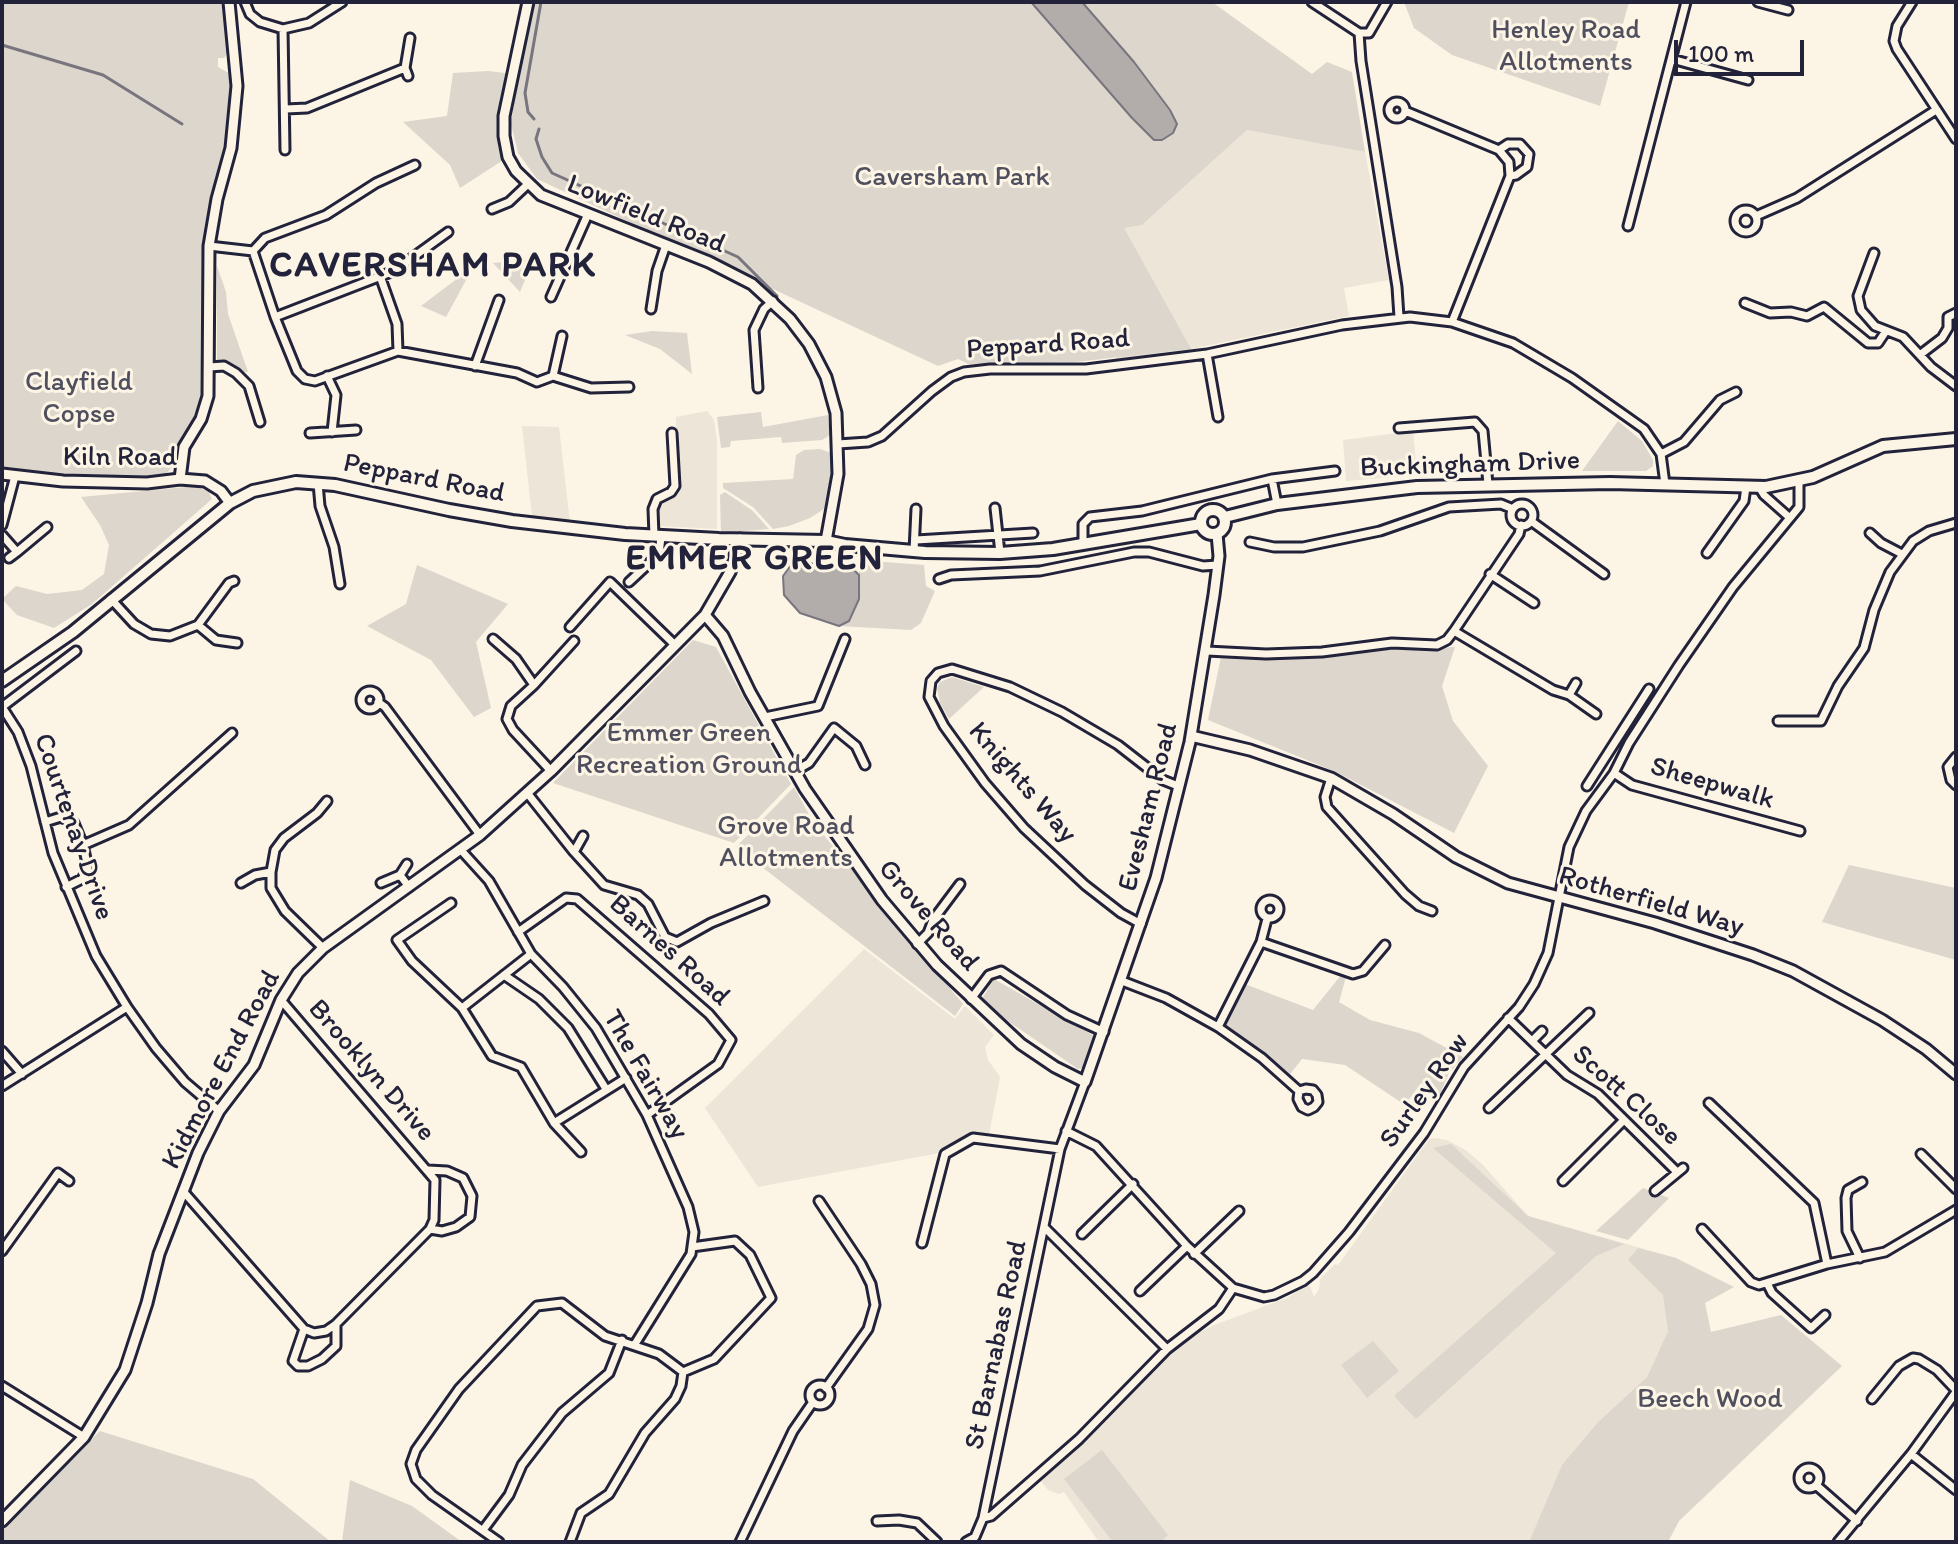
<!DOCTYPE html>
<style>
body{margin:0}
#map{position:relative;width:1958px;height:1544px;overflow:hidden;background:#fcf5e5;font-family:Itim,sans-serif}
canvas{display:block}
.frame{position:absolute;inset:0;border:4px solid #22223b;pointer-events:none}
.scale{position:absolute;left:1674px;top:40px;width:130px;height:36px;box-sizing:border-box;border:4px solid #22223b;border-top:0;padding-left:10px;font-size:24px;line-height:28px;white-space:nowrap;color:#22223b;-webkit-text-stroke:6px #fcf5e5;paint-order:stroke}
</style>
<div id="map">
<canvas width="1958" height="1544"></canvas>
<div class="frame"></div>
<div class="scale">100 m</div>
</div>
<script>
const ctx = document.querySelector('canvas').getContext('2d');
ctx.lineJoin = 'round';
function fill(path, color) {
  ctx.fillStyle = color;
  ctx.fill(path, 'evenodd');
}
function poly(rows) {
  const path = new Path2D();
  for (const r of rows) {
    if (r.length === 3) {
      path.moveTo(r[0] + r[2], r[1]);
      path.arc(r[0], r[1], r[2], 0, 2 * Math.PI);
      continue;
    }
    path.moveTo(r[0], r[1]);
    for (let i = 2; i < r.length; i += 2) path.lineTo(r[i], r[i + 1]);
  }
  return path;
}
function strokePath(path, color, width, dash) {
  ctx.strokeStyle = color;
  ctx.lineWidth = width;
  ctx.lineCap = dash ? 'butt' : 'round';
  ctx.setLineDash(dash || []);
  ctx.stroke(path);
}
function drawText(font, color, halo, rows, align = 'center') {
  ctx.font = font + ' Itim,sans-serif';
  ctx.lineWidth = 6;
  ctx.setLineDash([]);
  ctx.textBaseline = 'middle';
  ctx.strokeStyle = halo;
  ctx.fillStyle = color;
  for (const [text, x, y, turn = 0] of rows) {
    ctx.save();
    ctx.translate(x, y);
    ctx.rotate((+turn || 0) * Math.PI / 180);
    ctx.textAlign = isNaN(turn) ? turn : align;
    if (halo) ctx.strokeText(text, 0, 0);
    ctx.fillText(text, 0, 0);
    ctx.restore();
  }
}
const built = poly([
 [1247,130,1365,152,1389,280,1344,288,1349,316,1191,349,1116,359,1124,228,1142,225],
 [707,411,714,420,717,441,717,529,658,526,658,502,673,495,677,487,676,417],
 [522,426,559,427,570,523,532,516],
 [1413,431,1417,475,1346,481,1343,440],
 [864,949,955,1019,965,1006,994,1035,985,1047,988,1060,1000,1077,989,1135,970,1135,952,1144,945,1152,758,1187,705,1108],
 [1435,1138,1447,1140,1467,1151,1483,1165,1528,1216,1676,1258,1668,1331,1647,1377,1599,1421,1557,1479,1529,1542,1099,1542,1064,1492,1059,1494,1048,1490,1040,1480,1177,1344,1214,1325,1287,1298,1309,1284,1314,1297,1319,1289,1320,1279,1335,1264,1338,1265,1429,1139]
]);
const green = poly([
 [2,2,224,2,230,49,224,58,218,58,218,67,232,75,232,86,225,147,210,205,203,249,201,393,194,416,177,444,173,466,166,474,148,476,64,474,2,467],
 [528,2,1212,2,1312,74,1327,62,1352,72,1365,152,1247,130,1142,225,1124,228,1191,349,1075,362,968,364,958,359,938,366,537,179,518,153,511,124],
 [1404,2,1629,2,1600,106,1452,55,1414,28],
 [488,71,513,74,504,116,508,157,460,188,450,165,403,122,447,116,453,73],
 [534,259,520,292,493,263],
 [217,266,226,292,228,314,248,372,236,373,217,366],
 [471,271,446,317,421,306,462,275],
 [652,331,687,333,692,374,660,349,625,335],
 [761,412,763,427,828,415,830,435,822,440,782,443,781,437,731,441,730,447,721,448,717,417],
 [1618,421,1642,441,1653,460,1653,466,1646,471,1582,471],
 [820,449,831,453,831,475,824,509,810,518,789,526,773,529,753,507,723,488,723,483,793,479,796,455,804,450],
 [196,486,209,492,212,499,92,604,54,628,17,615,2,599,16,586,47,594,82,590,104,574,109,545,100,525,81,497],
 [725,492,753,511,769,529,721,533,720,495],
 [859,560,924,565,926,586,935,591,921,623,911,630,839,626,849,621,859,599],
 [417,565,508,604,476,642,491,708,474,717,431,660,367,626,406,604],
 [693,640,716,647,791,784,734,843,553,783],
 [1455,647,1442,686,1453,721,1488,766,1454,833,1334,771,1208,720,1221,657],
 [952,677,984,687,949,719,940,703,937,688,940,682],
 [794,787,813,822,963,1004,955,1016,736,847],
 [1849,865,1956,888,1956,960,1822,922],
 [1341,975,1346,977,1339,1002,1370,1020,1419,1033,1463,1057,1449,1073,1439,1096,1421,1083,1405,1105,1345,1065,1302,1059,1287,1078,1218,1027,1242,983,1313,1010],
 [994,979,1096,1037,1086,1067,1078,1069,980,1002],
 [1451,1144,1528,1216,1624,1244,1596,1256,1416,1419,1394,1396,1556,1253,1433,1148],
 [1643,1188,1669,1198,1628,1240,1596,1231],
 [1638,1248,1676,1258,1734,1287,1705,1303,1711,1332,1781,1315,1842,1366,1679,1521,1668,1542,1529,1542,1562,1465,1599,1421,1647,1377,1668,1331,1663,1295,1628,1260],
 [1373,1341,1399,1371,1367,1398,1341,1365],
 [100,1431,253,1479,331,1542,2,1542,2,1525],
 [1102,1450,1168,1535,1160,1542,1113,1542,1064,1479],
 [350,1480,412,1506,462,1542,342,1542]
]);
const water = poly([
 [1031,2,1082,2,1134,62,1170,110,1177,124,1173,133,1162,140,1154,140,1132,118,1031,2],
 [794,561,853,569,859,575,859,599,849,621,839,626,800,613,784,595,783,576,794,561]
]);
const stream = poly([
 [2,45,103,75,182,124],
 [534,119,528,112,525,93,541,2],
 [539,129,536,139,542,157,552,173,738,257,777,296],
 [2,469,59,475]
]);
const minor = poly([
 [245,2,250,14,260,22,283,29,309,23,342,2],
 [1312,2,1359,33,1369,33,1387,2],
 [1758,2,1788,10],
 [1912,2,1897,26,1894,41,1897,49,1956,139],
 [283,29,285,150],
 [1359,33,1361,61,1397,287,1399,317],
 [1672,59,1748,80],
 [408,76,405,68,410,38],
 [1397,110,8],
 [286,109,307,108,405,68],
 [1405,111,1499,150],
 [1508,144,1520,144,1529,154,1527,167,1516,175,1510,176,1509,162,1499,150,1508,144],
 [492,209,509,202,528,184],
 [1746,221,11],
 [1756,216,1797,198,1936,110],
 [1628,226,1686,2],
 [209,246,253,251,275,317,297,371,305,379,315,381,398,351,517,373,537,382,553,376,562,336],
 [253,251,265,238,326,215,376,183,415,165],
 [1874,253,1858,296,1861,310,1875,326,1903,337,1931,367,1956,386],
 [380,276,397,324,398,351],
 [551,297,588,214],
 [1745,303,1770,313,1791,312,1807,316,1824,307,1868,343,1878,343,1886,331],
 [651,309,657,271,666,245],
 [275,317,394,271,448,232],
 [1452,322,1510,176],
 [1207,354,1218,417],
 [1921,354,1942,338,1948,328,1948,317,1956,313],
 [475,366,499,300],
 [209,367,224,366,236,373,249,386,260,422],
 [327,376,336,395,332,432],
 [553,376,591,388,629,387],
 [758,388,754,330,764,309,773,301],
 [1399,428,1475,422,1483,431,1488,484],
 [310,433,356,430],
 [838,444,868,442,882,436,932,391,951,377,964,372,990,369,1086,369,1207,354,1342,325,1410,317,1452,322,1513,343,1572,378,1644,429,1661,454,1665,484],
 [1661,454,1684,442,1720,400,1736,392],
 [1272,479,1277,504],
 [318,483,320,506,334,547,340,584],
 [1759,487,1764,495,1790,518],
 [1522,515,11],
 [995,508,1000,553],
 [1531,521,1604,574],
 [2,525,15,476],
 [1870,533,1881,543,1902,554],
 [2,535,17,552,9,558],
 [654,536,653,509,657,499,671,492,675,486,672,433],
 [916,540,1033,533],
 [1250,542,1274,547,1303,547,1380,531,1449,507,1501,504,1513,509],
 [1083,545,1083,524,1090,517,1142,511,1272,479,1335,471],
 [914,551,916,509],
 [17,552,47,527],
 [1707,553,1744,501,1746,487],
 [1490,574,1534,603],
 [939,579,951,575,1040,571,1134,552,1149,552,1203,566,1218,565],
 [629,582,659,554,661,537],
 [111,599,134,624,151,634,170,636,198,625,229,583,234,581],
 [198,625,216,640,237,643],
 [570,627,610,582,675,645],
 [1454,631,1553,690,1569,695,1596,714],
 [493,639,516,659,534,685,511,706,507,719,513,730,551,771],
 [76,651,2,707,18,732,31,766,53,853,96,956,127,1007,156,1048,185,1082,219,1111],
 [1207,651,1266,654,1322,652,1392,643,1437,645,1447,640,1454,631,1519,534,1521,525],
 [534,685,574,641],
 [370,700,9],
 [1569,695,1576,683],
 [378,702,385,707,480,835],
 [765,717,818,706,845,639],
 [1778,721,1821,721,1838,686,1864,648,1874,610,1890,572,1913,541,1929,531,1956,523],
 [1956,757,1948,767,1951,780,1956,785],
 [795,771,809,763,834,728,856,746,865,765],
 [1614,773,1632,785,1800,831],
 [1331,778,1325,797,1327,807,1405,894,1419,906,1432,911],
 [1587,786,1649,689],
 [528,794,574,852,604,885,638,895,648,904,665,937,677,942,711,923,764,901],
 [45,822,61,817,74,823,83,845,88,868,82,879,66,887],
 [83,845,129,825,232,733],
 [460,849,489,881,531,954,563,987,596,1028,647,1115,688,1207,694,1232,691,1254,635,1344],
 [574,852,583,836],
 [407,864,400,875,409,887],
 [241,883,255,875,271,872],
 [381,883,400,875],
 [1270,909,9],
 [451,903,397,940,412,961,462,1008,492,1056,521,1067,554,1123,626,1078],
 [1141,924,1121,913,1085,885,1024,828,985,783,944,726,929,697,931,681,938,673,952,669,1010,687,1062,712,1118,745,1163,780,1178,786],
 [518,932,566,898,577,899,709,1014,731,1040,718,1064,647,1115],
 [1261,942,1353,974,1363,971,1385,945],
 [917,944,928,933,933,920,960,884],
 [323,948,285,911,271,888,271,872,275,850,284,838,317,813,327,801],
 [504,975,539,999,568,1028,606,1089],
 [1122,981,1166,998,1218,1027,1262,1058,1299,1091],
 [971,999,989,975,1001,971,1067,1015,1104,1032],
 [462,1008,531,954],
 [1508,1018,1567,1075,1598,1094,1677,1172],
 [1218,1027,1261,942,1267,919],
 [1532,1041,1542,1031],
 [2,1051,22,1074],
 [2,1086,127,1007],
 [1306,1089,1313,1090,1317,1095,1318,1102,1314,1107,1308,1110,1302,1107,1298,1099,1299,1091,1306,1089],
 [1709,1103,1814,1203,1827,1264],
 [1489,1108,1589,1013],
 [554,1123,581,1152],
 [1066,1131,1096,1146,1187,1246,1233,1288,1264,1297,1274,1295,1303,1281,1313,1273,1349,1232,1424,1133,1464,1067,1519,1007,1534,984,1548,953,1569,847,1586,811,1614,773,1629,743,1679,665,1733,587,1799,507,1799,481],
 [1921,1154,1956,1189],
 [428,1170,447,1171,463,1178,472,1196,470,1217,456,1227,442,1231,430,1229],
 [1563,1181,1624,1120],
 [183,1191,304,1329,314,1333,326,1331,336,1324,430,1229,434,1220,435,1180,281,1000],
 [1655,1191,1683,1168],
 [819,1201,861,1264,871,1284,875,1305,868,1329,826,1388],
 [1044,1227,1167,1349],
 [1702,1229,1751,1282,1759,1285,1827,1264,1885,1252,1956,1210],
 [1082,1234,1133,1184],
 [922,1243,945,1154,973,1138,1060,1149],
 [2,1251,58,1173,69,1181],
 [1194,1254,1239,1211],
 [1860,1258,1847,1231,1846,1198,1848,1190,1862,1182],
 [1767,1283,1772,1293,1811,1328,1825,1315],
 [1140,1291,1187,1246],
 [304,1329,293,1361,298,1366,308,1366,322,1359,336,1346,336,1324],
 [683,1372,714,1359,771,1298,750,1255,735,1241,692,1247],
 [820,1395,10],
 [2,1386,84,1437],
 [1872,1399,1899,1366,1913,1358,1919,1359,1937,1370,1956,1390],
 [1911,1454,1956,1490],
 [1809,1478,10],
 [1816,1485,1857,1521],
 [983,1518,991,1516,1079,1439,1167,1349,1219,1309,1233,1288],
 [877,1521,899,1520,917,1523,937,1542],
 [483,1530,509,1495,522,1465,562,1413,609,1373,622,1340],
 [499,1542,432,1495,416,1479,411,1464,416,1450,459,1389,537,1306,562,1303,605,1336,659,1354,683,1372],
 [570,1542,581,1513,609,1494,645,1433,675,1399,681,1386,683,1372],
 [740,1542,793,1431,813,1402],
 [966,1542,975,1537,983,1518,1060,1149,1085,1082],
 [1838,1542,1911,1454,1956,1392]
]);
const tertiary = poly([
 [528,2,504,116,504,136,508,157,516,171,541,195,709,262,752,284,790,319,809,344,826,377,836,413,838,474,826,541],
 [2,474,63,481,147,483,180,479,205,481,221,491,230,503],
 [180,479,184,447,201,419,208,396,209,246,217,199,231,148,237,86,229,2],
 [705,615,723,636,750,692,805,789,882,900,937,965,1021,1044,1055,1067,1085,1082,1156,878,1190,742,1214,595,1219,556,1217,534],
 [1191,736,1250,750,1331,778,1393,814,1456,857,1508,883,1655,923,1753,955,1793,971,1882,1020,1926,1049,1956,1074],
 [2,1521,84,1437,125,1370,147,1303,159,1254,198,1153,219,1111,254,1065,281,1000,298,973,323,948,480,835,551,771,705,615,730,572,740,539]
]);
const secondary = poly([
 [1213,522,12],
 [1225,517,1277,504,1417,487,1610,483,1766,487,1813,477,1883,446,1956,439],
 [2,681,73,632,230,503,253,491,296,482,335,485,449,510,512,521,625,534,719,539,826,541,845,545,925,552,1000,553,1053,549,1201,524]
]);
const parkNames = [
 ["Henley Road",1566,31],
 ["Allotments",1566,63],
 ["Caversham Park",952,178],
 ["Clayfield",79,383],
 ["Copse",79,415],
 ["Emmer Green",689,734],
 ["Recreation Ground",689,766],
 ["Grove Road",786,827],
 ["Allotments",786,859],
 ["Beech Wood",1710,1400]
];
const streetNames = [
 ["Lowfield Road",646,215,22],
 ["Peppard Road",1048,345,-4],
 ["Kiln Road",120,458],
 ["Buckingham Drive",1470,465,-2],
 ["Peppard Road",424,479,11],
 ["Knights Way",1022,783,49],
 ["Sheepwalk",1712,784,16],
 ["Evesham Road",1149,807,-76],
 ["Courtenay Drive",73,827,71],
 ["Rotherfield Way",1651,902,16],
 ["Grove Road",928,916,49],
 ["Barnes Road",669,951,42],
 ["Kidmore End Road",222,1070,-62],
 ["Brooklyn Drive",371,1071,49],
 ["The Fairway",645,1075,60],
 ["Surley Row",1425,1091,-55],
 ["Scott Close",1626,1096,42],
 ["St Barnabas Road",997,1345,-78]
];
const districtNames = [
 ["CAVERSHAM PARK",433,267],
 ["EMMER GREEN",755,560]
];
fill(built, '#ece5d8');
fill(green, '#dcd6cc');
fill(water, '#b2adab');
strokePath(water, '#78757e', 2);
strokePath(stream, '#78757e', 3);
strokePath(minor, '#22223b', 13);
strokePath(tertiary, '#22223b', 15);
strokePath(secondary, '#22223b', 16);
strokePath(minor, '#fcf5e5', 7);
strokePath(tertiary, '#fcf5e5', 9);
strokePath(secondary, '#fcf5e5', 10);
drawText('28px', '#504f5f', '#fcf5e5', parkNames);
drawText('28px', '#22223b', '#fcf5e5', streetNames);
ctx.letterSpacing = '2px';
drawText('bold 36px', '#22223b', '#fcf5e5', districtNames);
ctx.letterSpacing = '0px';
</script>
